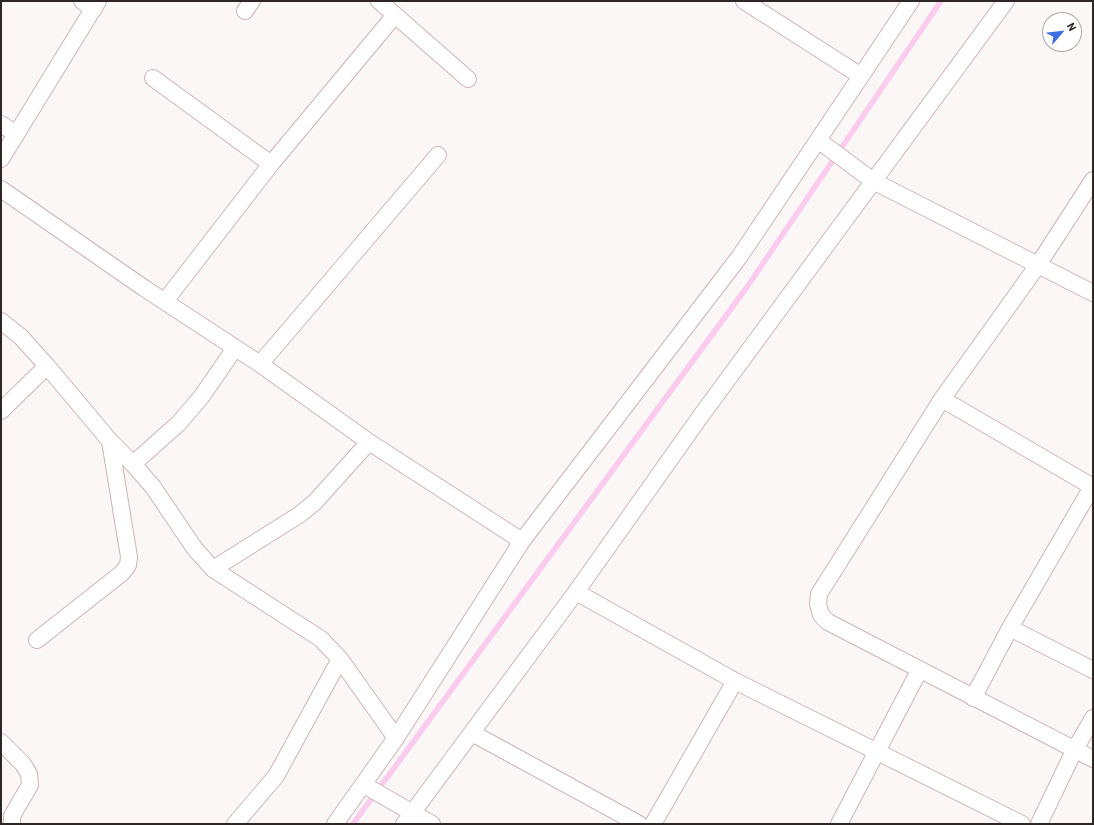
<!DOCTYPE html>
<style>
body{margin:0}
#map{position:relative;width:1094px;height:825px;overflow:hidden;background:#fcf7f7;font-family:Barlow,sans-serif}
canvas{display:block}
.frame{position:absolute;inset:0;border:2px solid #2e2625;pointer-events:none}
.north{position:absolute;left:1042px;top:12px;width:40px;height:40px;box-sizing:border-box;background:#fff;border:1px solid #aba8a8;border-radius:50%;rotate:62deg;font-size:11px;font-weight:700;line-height:16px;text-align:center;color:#2e2625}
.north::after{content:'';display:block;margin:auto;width:14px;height:18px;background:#3c6ede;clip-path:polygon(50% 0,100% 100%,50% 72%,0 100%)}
</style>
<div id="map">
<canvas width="1094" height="825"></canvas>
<div class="frame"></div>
<div class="north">N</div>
</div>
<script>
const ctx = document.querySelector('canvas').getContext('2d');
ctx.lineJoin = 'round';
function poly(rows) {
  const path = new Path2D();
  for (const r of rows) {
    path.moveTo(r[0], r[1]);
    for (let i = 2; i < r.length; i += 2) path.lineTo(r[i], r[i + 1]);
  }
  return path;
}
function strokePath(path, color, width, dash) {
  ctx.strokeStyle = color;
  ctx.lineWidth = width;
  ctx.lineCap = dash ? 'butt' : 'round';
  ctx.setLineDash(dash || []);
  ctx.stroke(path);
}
const stream = poly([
 [353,824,747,287,941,1]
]);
const street = poly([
 [82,1,94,9],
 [379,1,468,79],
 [744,1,861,76,911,1],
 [245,11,252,1],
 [153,78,271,164],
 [1,124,16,134],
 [818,140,873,181,1093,293],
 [1,159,98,1],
 [1093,180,1038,265,942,399,819,594,818,604,821,615,828,622,1093,759],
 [1,189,144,288,260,364,369,442,522,541],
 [165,301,271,164,395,15],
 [1,321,21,337,47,366,110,441,133,464,153,487,195,549,213,569,321,639,340,659,396,738],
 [260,364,438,155],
 [942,399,1093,487],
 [1,411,47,366],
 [133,464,179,423,202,396,235,348],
 [213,569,299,515,315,502,369,442],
 [576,592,735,681,1022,824],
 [1010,628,1093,670],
 [37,640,122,573,128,565,129,557,110,441],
 [973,698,1010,628,1093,485],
 [472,733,639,824],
 [1,742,23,764,29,774,30,785,12,816,12,824],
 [364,785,432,824],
 [235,824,276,776,340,659],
 [335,824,396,738,522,541,740,256,861,76],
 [404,824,576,592,700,417,1006,1],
 [653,824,735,681],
 [839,824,919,671],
 [1039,824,1074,751,1093,718]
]);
strokePath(stream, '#facbed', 5.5);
strokePath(street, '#cbb5b3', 18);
strokePath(street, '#fff', 16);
</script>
